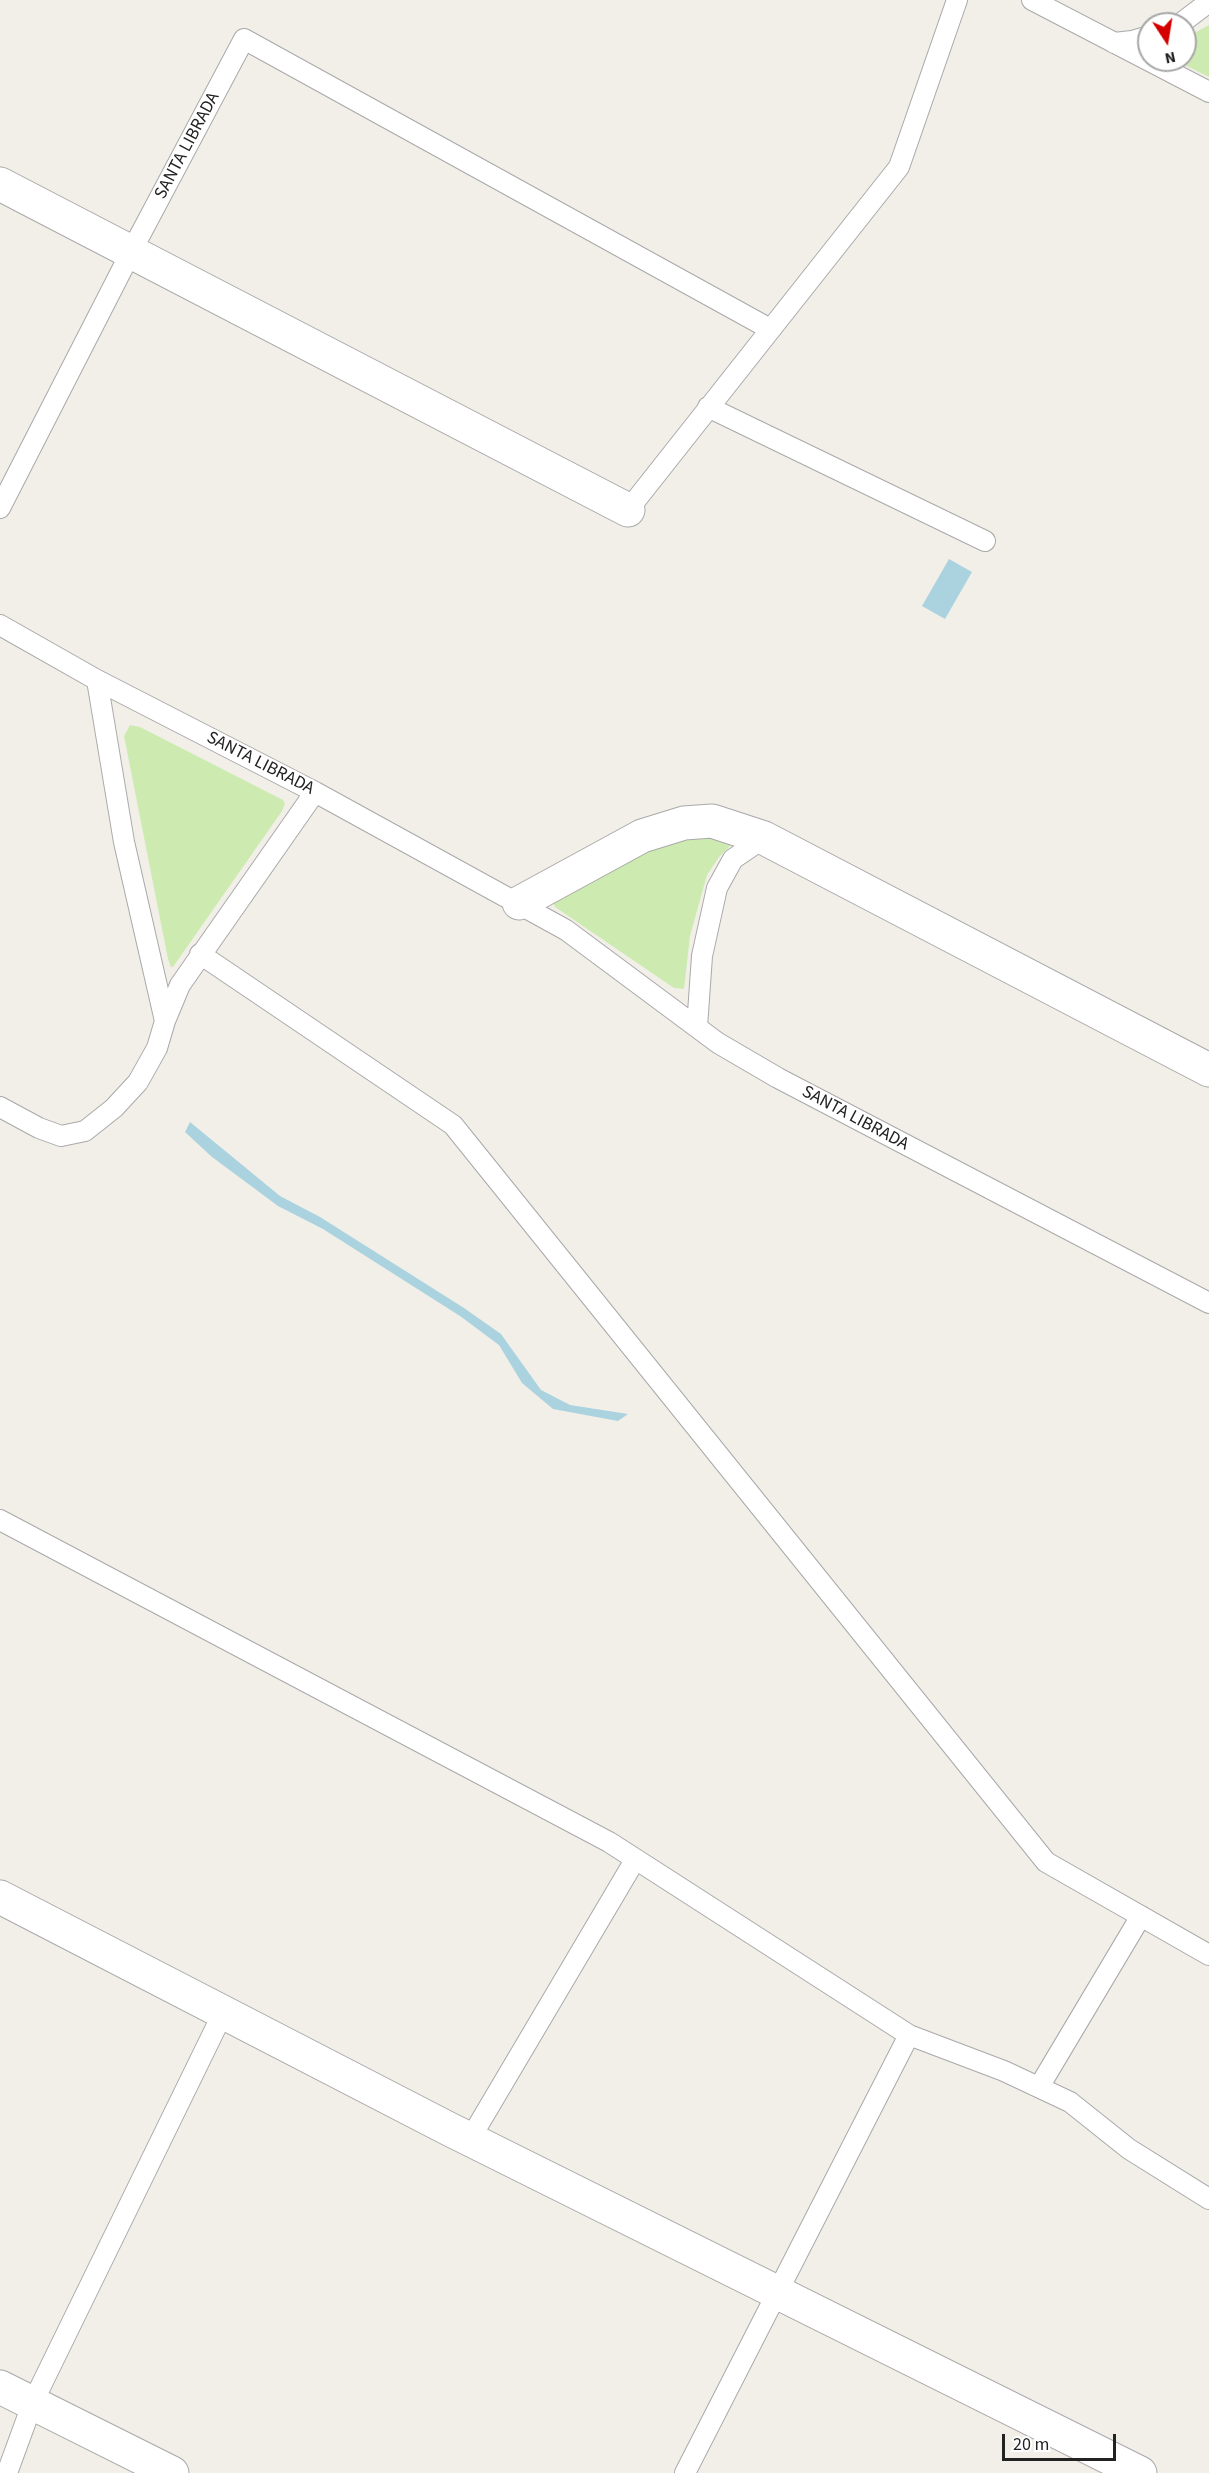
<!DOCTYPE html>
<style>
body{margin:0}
#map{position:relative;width:1209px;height:2473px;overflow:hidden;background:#f2efe9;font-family:"Source Sans 3",sans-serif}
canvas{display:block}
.north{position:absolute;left:1137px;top:12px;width:60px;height:60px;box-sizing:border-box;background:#fff;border:2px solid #a7a7a7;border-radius:50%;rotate:168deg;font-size:16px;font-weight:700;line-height:24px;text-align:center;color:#222}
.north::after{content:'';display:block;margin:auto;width:21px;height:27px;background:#d40000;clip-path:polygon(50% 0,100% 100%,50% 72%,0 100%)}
.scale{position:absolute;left:1002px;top:2434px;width:114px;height:27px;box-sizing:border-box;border:3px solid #222;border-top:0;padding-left:8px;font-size:18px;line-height:21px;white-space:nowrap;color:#222;-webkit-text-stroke:4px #fff;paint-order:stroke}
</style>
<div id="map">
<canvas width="1209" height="2473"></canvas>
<div class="north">N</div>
<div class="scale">20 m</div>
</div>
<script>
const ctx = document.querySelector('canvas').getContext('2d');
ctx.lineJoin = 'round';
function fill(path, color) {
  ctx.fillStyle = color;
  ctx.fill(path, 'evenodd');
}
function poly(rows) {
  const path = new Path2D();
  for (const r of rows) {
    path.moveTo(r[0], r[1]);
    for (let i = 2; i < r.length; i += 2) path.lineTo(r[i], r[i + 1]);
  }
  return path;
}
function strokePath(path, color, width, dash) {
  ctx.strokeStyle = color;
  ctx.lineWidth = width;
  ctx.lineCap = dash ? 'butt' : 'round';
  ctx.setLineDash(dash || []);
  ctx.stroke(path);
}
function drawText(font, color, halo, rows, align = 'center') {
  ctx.font = font + ' "Source Sans 3",sans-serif';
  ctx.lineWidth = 4.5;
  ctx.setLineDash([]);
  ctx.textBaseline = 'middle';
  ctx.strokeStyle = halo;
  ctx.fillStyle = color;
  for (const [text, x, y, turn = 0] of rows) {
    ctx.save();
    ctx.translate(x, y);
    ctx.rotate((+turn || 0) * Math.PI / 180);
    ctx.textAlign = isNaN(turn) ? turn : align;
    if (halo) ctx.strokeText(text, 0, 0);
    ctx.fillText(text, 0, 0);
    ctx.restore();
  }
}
const grass = poly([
 [1209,25,1209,77,1175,60,1185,60,1185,38],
 [130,725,140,727,283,800,285,804,282,811,173,967,171,967,168,959,124,736],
 [698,834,734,842,719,857,707,875,690,936,684,989,674,988,555,907,553,903,636,851]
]);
const water = poly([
 [949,559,972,572,945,619,922,606],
 [190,1122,280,1196,320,1217,464,1308,501,1334,541,1390,570,1405,628,1414,618,1421,553,1409,522,1383,499,1345,460,1316,323,1229,278,1206,212,1157,185,1132]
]);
const service = poly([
 [1032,0,1209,92],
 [1180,24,1209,2],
 [1114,43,1132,41,1149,36],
 [708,407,985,541],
 [0,508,131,252,244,39,770,329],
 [628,510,899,167,957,0],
 [0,625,97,680,315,792,566,930,718,1043,778,1078,1209,1303],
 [97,680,124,842,165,1021],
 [200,954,453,1125,1046,1862,1209,1955],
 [697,1027,702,956,717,888,733,859,764,838],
 [0,1107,39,1128,61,1136,85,1131,114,1108,138,1082,157,1048,165,1021,180,985,315,792],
 [0,1520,609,1842,909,2035,1004,2071,1070,2102,1129,2149,1209,2199],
 [1039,2087,1141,1916],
 [470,2139,635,1860],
 [7,2473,33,2402,223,2013],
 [685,2473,909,2035]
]);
const minor = poly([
 [0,184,628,510],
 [519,903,642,836,684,823,712,821,764,838,1209,1070],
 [0,1897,449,2129,1140,2473],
 [0,2387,172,2473]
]);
const streetNames = [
 ["SANTA LIBRADA",188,146,-62],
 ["SANTA LIBRADA",260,764,27],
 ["SANTA LIBRADA",855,1119,28]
];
fill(grass, '#cdebb0');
fill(water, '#aad3df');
strokePath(service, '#a9a9a9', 22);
strokePath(minor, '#a9a9a9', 35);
strokePath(service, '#fff', 20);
strokePath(minor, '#fff', 33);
drawText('18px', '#222', '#fff', streetNames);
</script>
